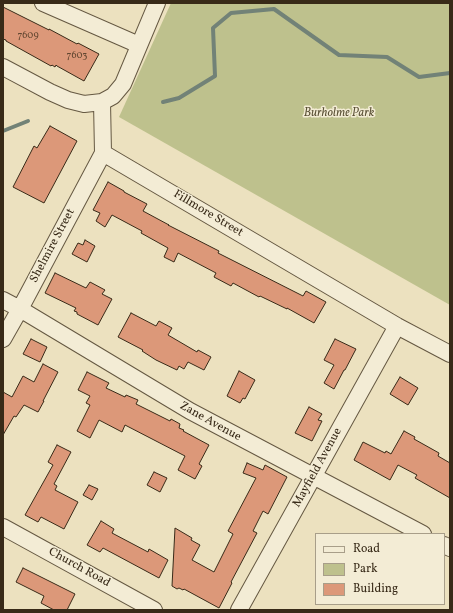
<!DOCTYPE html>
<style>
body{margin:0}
#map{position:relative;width:453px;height:613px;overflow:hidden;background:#ece1bf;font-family:Vollkorn,serif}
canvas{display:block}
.frame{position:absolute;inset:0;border:4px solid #382a18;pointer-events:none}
.legend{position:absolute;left:315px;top:533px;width:130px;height:72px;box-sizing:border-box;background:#f3ecd5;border:1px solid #a89e89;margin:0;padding:5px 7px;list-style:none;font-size:12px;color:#382a18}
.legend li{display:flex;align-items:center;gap:8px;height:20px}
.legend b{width:20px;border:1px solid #a89e89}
</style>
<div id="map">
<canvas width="453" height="613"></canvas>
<div class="frame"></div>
<ul class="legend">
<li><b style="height:5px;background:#f3ecd5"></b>Road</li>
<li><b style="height:11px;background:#bec18d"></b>Park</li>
<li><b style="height:11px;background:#dc9879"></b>Building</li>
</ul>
</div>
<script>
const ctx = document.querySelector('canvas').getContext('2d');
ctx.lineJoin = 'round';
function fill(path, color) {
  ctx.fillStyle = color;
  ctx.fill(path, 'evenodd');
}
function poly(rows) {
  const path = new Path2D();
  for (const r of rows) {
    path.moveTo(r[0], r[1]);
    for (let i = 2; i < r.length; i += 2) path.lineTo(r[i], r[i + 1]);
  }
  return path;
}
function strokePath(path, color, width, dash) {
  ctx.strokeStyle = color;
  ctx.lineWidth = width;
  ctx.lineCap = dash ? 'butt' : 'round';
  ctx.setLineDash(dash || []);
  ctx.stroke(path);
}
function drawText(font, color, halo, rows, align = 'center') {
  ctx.font = font + ' Vollkorn,serif';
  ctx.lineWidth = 3;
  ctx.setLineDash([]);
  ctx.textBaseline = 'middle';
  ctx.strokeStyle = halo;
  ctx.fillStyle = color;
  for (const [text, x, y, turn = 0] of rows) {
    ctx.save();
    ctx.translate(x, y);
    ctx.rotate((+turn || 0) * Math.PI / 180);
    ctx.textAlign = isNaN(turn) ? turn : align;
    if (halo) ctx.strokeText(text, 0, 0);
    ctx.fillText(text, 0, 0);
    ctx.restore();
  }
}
const green = poly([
 [171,3,450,3,450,305,119,117]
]);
const stream = poly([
 [163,102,179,98,215,76,213,28,231,13,274,9,339,55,387,57,419,77,450,73],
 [3,131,28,121]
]);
const building = poly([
 [3,7,49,30,49,29,77,44,78,43,99,54,84,81,57,66,56,65,55,67,52,65,51,66,6,41,6,40,3,39,3,7],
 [50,126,77,141,44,203,13,187,34,146,37,148,50,126],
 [108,182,124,191,124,192,147,204,143,211,169,225,168,225,219,251,218,253,303,296,306,291,326,302,314,323,287,308,287,309,260,296,259,297,233,283,231,286,214,277,216,273,178,253,174,262,164,257,168,248,141,233,142,231,112,215,105,227,96,221,100,213,93,210,108,182],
 [85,240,95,246,87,262,72,254,78,243,83,245,85,240],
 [55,273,86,288,90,282,105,290,102,294,112,299,98,325,77,314,77,312,74,311,76,308,45,293,55,273],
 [131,313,156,326,159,321,172,328,168,335,197,352,198,350,211,357,204,370,188,362,184,369,179,366,177,370,156,360,142,351,143,350,118,337,131,313],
 [31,339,47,347,40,362,23,354,31,339],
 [335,339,356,349,345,370,344,370,334,389,324,383,334,365,324,360,335,339],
 [43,364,58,372,43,401,44,401,38,412,24,405,16,417,14,416,3,435,3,392,12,397,23,376,34,382,43,364],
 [239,371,255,380,245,399,243,398,240,403,227,396,239,371],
 [87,372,109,383,106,388,125,397,126,395,138,400,136,404,170,421,171,419,180,424,179,428,184,430,183,431,209,445,199,464,202,466,195,479,178,470,185,456,125,425,122,432,99,420,90,438,77,431,90,405,86,403,90,396,78,390,87,372],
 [400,377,418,388,408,405,390,394,400,377],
 [309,407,322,414,318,420,322,421,312,441,295,433,309,407],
 [404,431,415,437,414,439,439,453,438,456,450,463,450,498,415,478,417,475,398,465,390,480,354,460,363,442,385,453,386,451,391,454,404,431],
 [57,445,71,452,54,484,57,486,55,490,78,502,64,529,41,517,38,522,25,515,53,465,48,462,57,445],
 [247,463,263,470,265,465,287,477,268,514,263,511,253,531,257,533,231,582,232,583,219,608,184,589,183,590,179,588,177,589,172,586,175,528,192,538,191,540,200,545,192,560,214,572,233,534,228,531,256,478,243,473,247,463],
 [154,472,167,478,160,492,147,485,154,472],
 [89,485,98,489,92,500,83,495,89,485],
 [101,521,114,529,112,533,148,552,149,549,168,560,159,578,103,548,100,552,87,545,101,521],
 [23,568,75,594,67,610,54,610,41,603,44,596,16,582,23,568]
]);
const minor = poly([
 [43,3,139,45],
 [3,67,50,92,68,100,84,104,102,102,103,153,397,326,450,354],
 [102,102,113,96,123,84,157,3],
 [3,300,20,309,190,411,423,534],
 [3,339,20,309,103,153],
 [3,527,154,610],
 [444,545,450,548],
 [239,610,397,326]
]);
const numberNames = [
 ["7609",28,36],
 ["7603",77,56]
];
const parkNames = [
 ["Burholme Park",339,114]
];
const streetNames = [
 ["Fillmore Street",208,214,31],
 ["Shelmire Street",53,246,-62],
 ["Zane Avenue",210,422,29],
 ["Mayfield Avenue",318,468,-61],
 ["Church Road",79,568,29]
];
fill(green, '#bec18d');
strokePath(stream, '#728277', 4);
fill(building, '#dc9879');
strokePath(building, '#382a18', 1);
strokePath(minor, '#655842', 18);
strokePath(minor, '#f3ecd5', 16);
drawText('10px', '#614630', null, numberNames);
drawText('italic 12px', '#5a5035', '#f3ecd5', parkNames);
drawText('12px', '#382a18', '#f3ecd5', streetNames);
</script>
